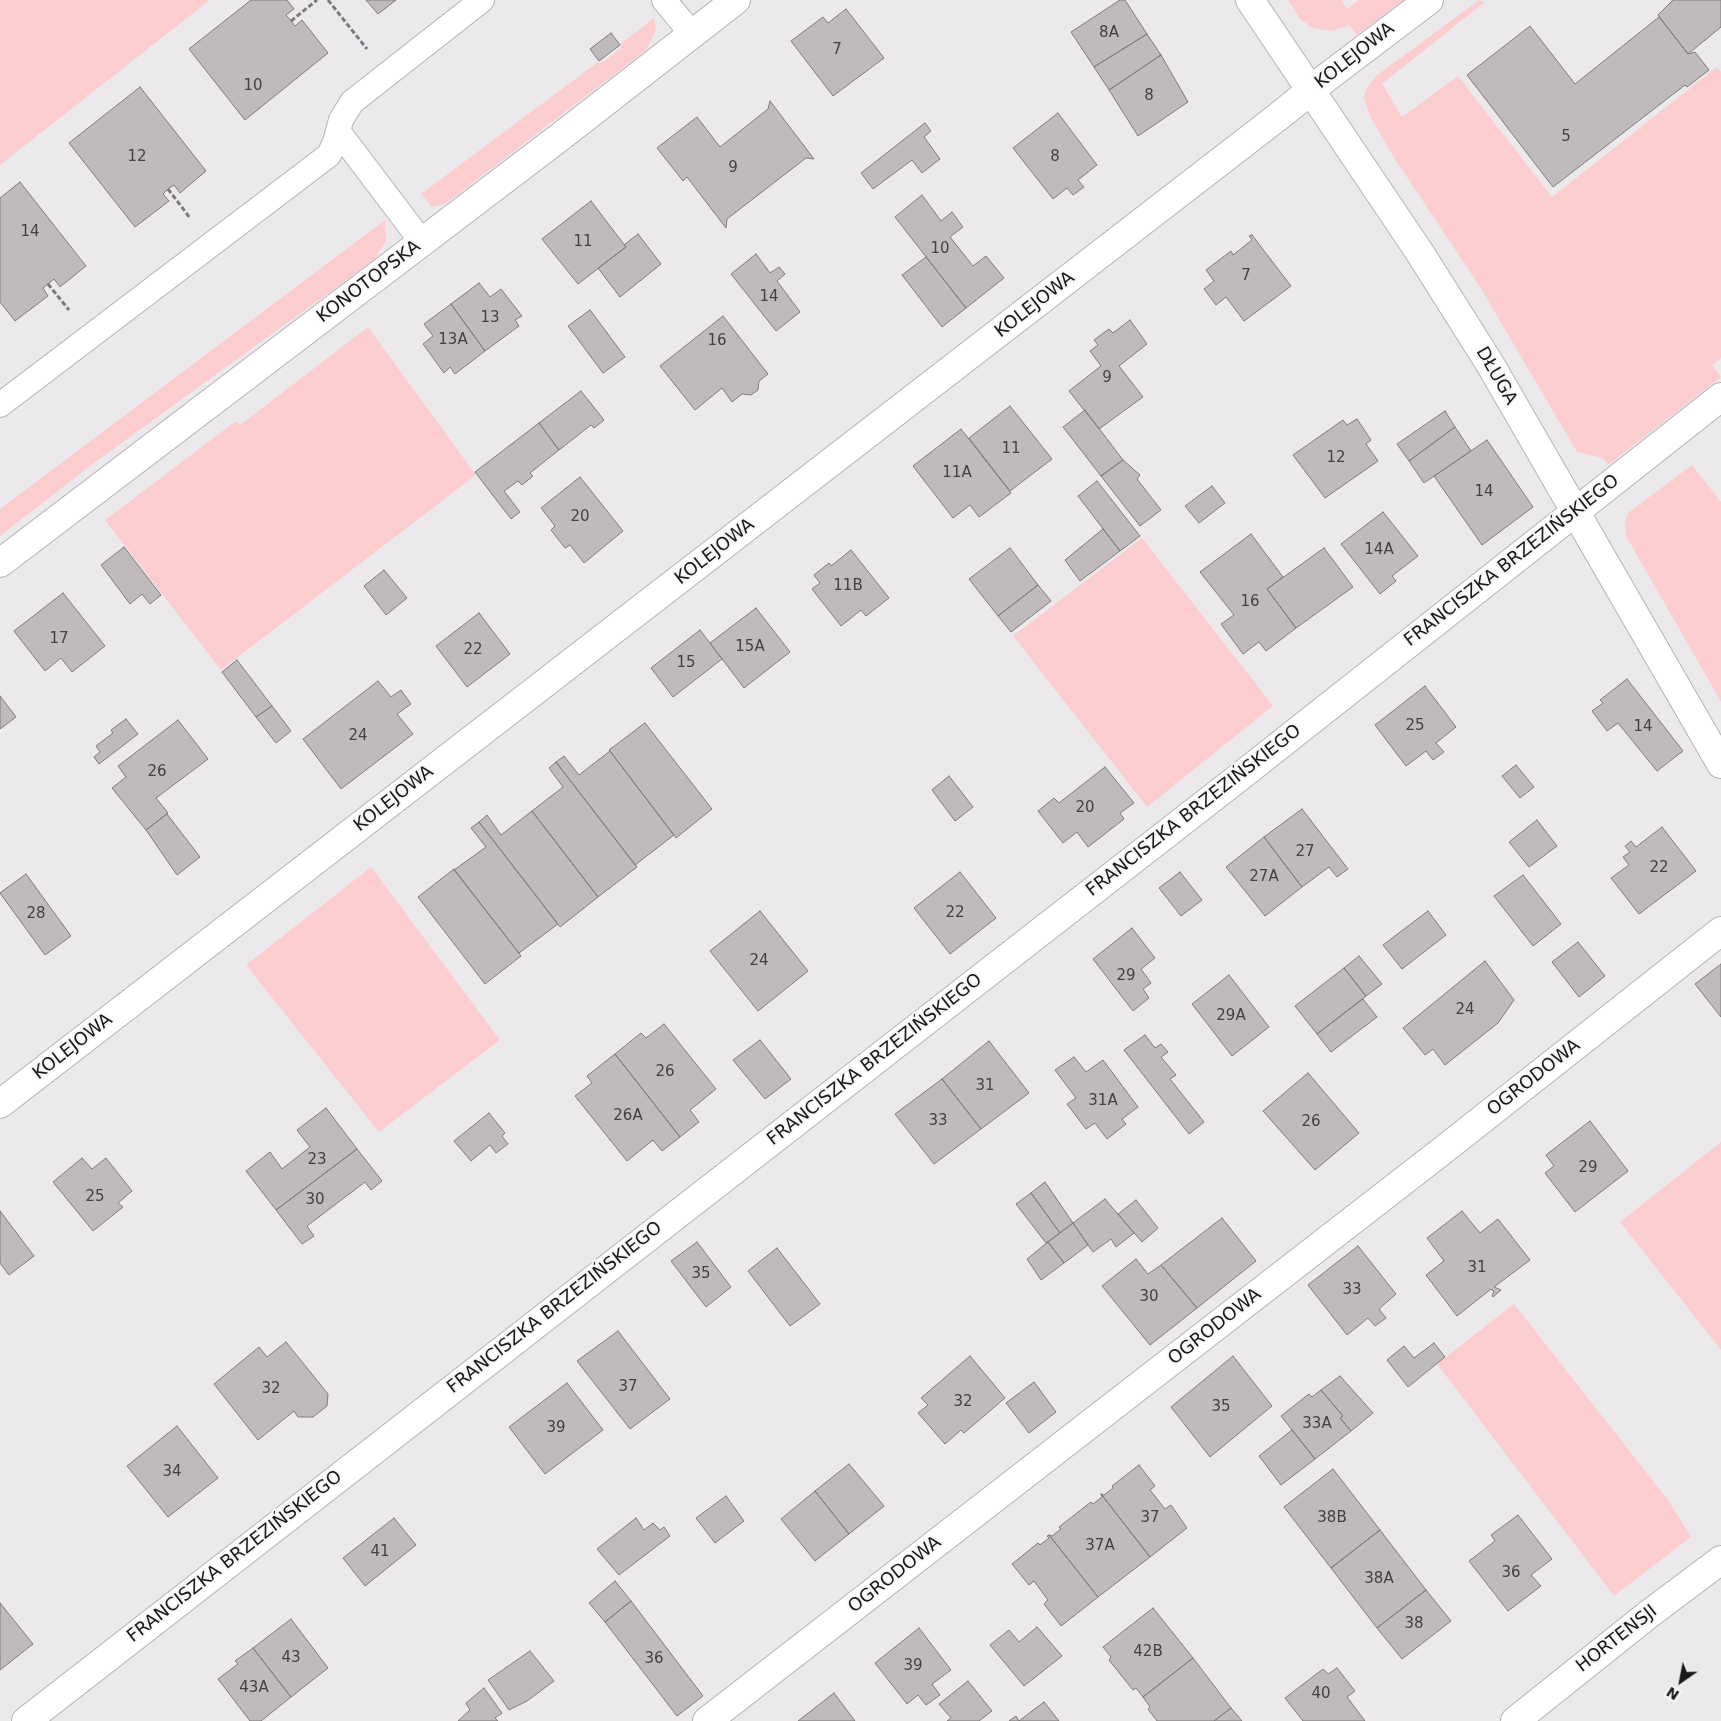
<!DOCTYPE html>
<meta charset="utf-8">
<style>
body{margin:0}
#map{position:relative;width:1721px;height:1721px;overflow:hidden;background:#ece9ed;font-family:"DejaVu Sans",sans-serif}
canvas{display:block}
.north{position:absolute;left:1656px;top:1656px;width:50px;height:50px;-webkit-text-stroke:4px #f9f6fa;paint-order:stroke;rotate:213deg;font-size:14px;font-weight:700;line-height:20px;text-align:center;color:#191819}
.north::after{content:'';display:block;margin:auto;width:18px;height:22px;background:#191819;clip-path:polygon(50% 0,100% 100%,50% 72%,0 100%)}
</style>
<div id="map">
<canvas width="1721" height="1721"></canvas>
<div class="north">N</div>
</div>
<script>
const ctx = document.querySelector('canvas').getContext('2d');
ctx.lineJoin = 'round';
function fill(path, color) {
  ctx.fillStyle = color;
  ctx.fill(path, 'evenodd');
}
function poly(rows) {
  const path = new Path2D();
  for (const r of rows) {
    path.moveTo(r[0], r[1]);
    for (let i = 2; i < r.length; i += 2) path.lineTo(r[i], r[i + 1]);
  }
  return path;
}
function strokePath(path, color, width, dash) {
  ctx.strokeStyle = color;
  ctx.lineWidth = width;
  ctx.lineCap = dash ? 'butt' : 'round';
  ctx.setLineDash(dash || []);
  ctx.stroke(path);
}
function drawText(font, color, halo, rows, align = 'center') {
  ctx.font = font + ' "DejaVu Sans",sans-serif';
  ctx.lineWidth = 4;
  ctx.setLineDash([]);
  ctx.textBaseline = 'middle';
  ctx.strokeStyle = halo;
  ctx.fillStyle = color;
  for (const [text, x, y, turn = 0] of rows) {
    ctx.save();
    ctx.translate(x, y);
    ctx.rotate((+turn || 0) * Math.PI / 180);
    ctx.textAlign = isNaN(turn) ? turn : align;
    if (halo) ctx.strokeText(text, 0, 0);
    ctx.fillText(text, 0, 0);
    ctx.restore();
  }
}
const green = poly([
 [0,0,210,0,0,165],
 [1288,0,1341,0,1347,9,1359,0,1404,0,1357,35,1349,25,1332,31,1312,28,1300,19],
 [1479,0,1485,2,1382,84,1402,117,1458,76,1552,197,1717,67,1721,72,1721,358,1712,365,1721,377,1608,465,1603,458,1577,452,1480,287,1393,156,1370,116,1364,98,1366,89,1376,76],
 [654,18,656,30,646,50,445,204,432,207,421,194,598,62,602,63,621,48,621,44],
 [385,220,386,241,374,260,94,463,0,536,0,509],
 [368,327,476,475,221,670,105,520,236,421,240,425],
 [1692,465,1721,502,1721,702,1626,536,1625,522,1628,513],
 [1142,538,1273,706,1147,807,1013,636],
 [371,867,500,1040,379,1132,246,965],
 [1721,1142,1721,1350,1620,1222],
 [1514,1304,1668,1500,1691,1537,1614,1596,1437,1364]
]);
const building = poly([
 [251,0,287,0,294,9,286,15,295,26,302,20,328,53,245,120,189,49,251,0],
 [366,0,396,0,378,14,366,0],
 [1120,0,1125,0,1147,34,1094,67,1071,32,1120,0],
 [1673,0,1721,0,1721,27,1688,54,1658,15,1673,0],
 [846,9,884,58,833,96,791,41,823,17,828,23,846,9],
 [1659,17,1688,54,1695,52,1709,70,1687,87,1685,85,1553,187,1467,75,1530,26,1575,84,1659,17],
 [611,33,620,45,599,61,590,49,611,33],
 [1147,34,1161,55,1109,90,1094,67,1147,34],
 [1161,55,1188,102,1138,136,1109,90,1161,55],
 [140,87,206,171,180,193,174,185,168,189,163,194,169,201,135,227,69,143,140,87],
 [770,101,814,159,806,158,727,219,726,228,687,177,683,181,657,148,697,117,720,147,768,109,770,101],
 [1058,113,1097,165,1078,180,1084,187,1073,195,1067,188,1053,199,1013,148,1058,113],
 [925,123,931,131,924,137,940,159,922,173,912,160,873,189,861,173,925,123],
 [20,182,86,266,60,287,54,279,43,288,48,296,15,321,0,302,0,198,20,182],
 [922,195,941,221,952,212,963,227,950,237,973,266,986,256,1004,278,966,308,895,217,922,195],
 [591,201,626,247,578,284,542,239,591,201],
 [638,234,661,264,620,297,598,268,626,247,624,245,638,234],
 [1252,235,1291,286,1244,321,1226,297,1216,305,1204,289,1214,281,1206,270,1231,251,1233,255,1252,240,1249,236,1252,235],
 [756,254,770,273,779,267,785,274,777,281,800,312,776,331,731,274,756,254],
 [926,257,966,308,942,327,902,275,926,257],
 [479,283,490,297,501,289,522,316,515,320,519,326,485,351,451,304,479,283],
 [451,304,485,351,455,374,450,367,444,373,423,344,433,336,424,324,451,304],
 [590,310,625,357,603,373,568,326,590,310],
 [723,316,768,374,759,381,758,390,751,395,742,394,732,402,722,388,695,410,660,366,723,316],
 [1130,320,1147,344,1119,366,1143,397,1099,429,1069,391,1101,366,1090,351,1098,345,1094,340,1109,329,1113,333,1130,320],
 [581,391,604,420,594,428,591,425,559,450,539,423,581,391],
 [1010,406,1052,459,1010,491,969,438,1010,406],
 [1085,410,1123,460,1101,476,1063,427,1085,410],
 [1445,411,1455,427,1409,461,1397,444,1445,411],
 [1357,419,1371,440,1366,444,1378,461,1325,498,1293,455,1343,420,1347,425,1357,419],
 [539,423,559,450,530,473,533,476,522,485,518,481,504,491,520,512,511,519,475,472,539,423],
 [1455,427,1471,451,1424,483,1409,461,1455,427],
 [961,429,1011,493,979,517,970,505,953,518,913,466,961,429],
 [1487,440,1533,507,1482,545,1434,476,1487,440],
 [1123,460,1140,475,1137,479,1161,510,1140,526,1101,476,1123,460],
 [580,477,623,531,584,563,570,545,565,548,551,530,555,526,541,508,580,477],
 [1097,481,1140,536,1120,551,1078,496,1097,481],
 [1212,486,1225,503,1199,523,1185,506,1212,486],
 [1383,512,1418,556,1392,576,1396,581,1380,594,1341,544,1383,512],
 [1103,529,1120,551,1080,581,1065,560,1103,529],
 [1251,534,1283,577,1267,589,1296,628,1266,651,1259,642,1243,654,1221,624,1234,615,1200,572,1251,534],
 [124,547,161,595,150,604,142,594,130,604,101,565,124,547],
 [1010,548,1038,585,998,616,969,579,1010,548],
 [1324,548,1353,587,1296,628,1267,589,1324,548],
 [851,550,889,598,866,616,861,610,841,626,812,589,820,583,814,575,829,563,831,566,851,550],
 [384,570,407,598,386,615,364,586,384,570],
 [1038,585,1051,601,1011,632,998,616,1038,585],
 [63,593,105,646,72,672,61,658,45,671,14,631,63,593],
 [756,608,790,652,744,688,710,643,756,608],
 [479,613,510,654,467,687,436,646,479,613],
 [700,630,722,659,673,697,651,668,700,630],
 [237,660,272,706,256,717,222,672,237,660],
 [1627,679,1683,751,1657,771,1618,723,1607,731,1592,711,1603,703,1600,700,1627,679],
 [378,681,391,697,401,690,411,704,397,714,413,734,341,789,303,739,378,681],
 [1425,686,1456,727,1436,743,1444,752,1433,760,1426,751,1406,766,1375,725,1425,686],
 [0,696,16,717,0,729,0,696],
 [272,706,291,731,276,743,256,717,272,706],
 [126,719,138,734,99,764,94,757,100,752,96,746,113,733,111,730,126,719],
 [178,720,208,759,156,798,168,813,146,830,112,788,126,777,118,766,178,720],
 [645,723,712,809,676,838,609,750,645,723],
 [610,751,674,835,635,865,556,762,564,756,579,775,610,751],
 [556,762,637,867,598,897,532,811,563,787,549,768,556,762],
 [1516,765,1534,787,1520,798,1502,776,1516,765],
 [1105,767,1134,803,1120,813,1124,819,1088,847,1077,832,1063,843,1038,811,1054,798,1059,803,1105,767],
 [949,776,973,807,955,821,932,790,949,776],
 [1302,809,1348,869,1337,877,1329,867,1302,887,1264,837,1302,809],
 [532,811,598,897,560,927,479,822,487,815,501,835,532,811],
 [167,814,200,857,177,875,146,830,167,814],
 [1537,820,1557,846,1529,867,1509,842,1537,820],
 [479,822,558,924,519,953,454,870,486,847,471,828,479,822],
 [1662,827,1696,871,1639,914,1611,878,1629,865,1623,857,1630,852,1625,846,1631,841,1636,847,1662,827],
 [1264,837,1302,887,1265,916,1226,867,1264,837],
 [454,869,521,956,485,984,418,897,454,869],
 [960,872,996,918,950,954,914,908,960,872],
 [1180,872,1202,900,1181,916,1159,888,1180,872],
 [26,874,71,936,45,955,0,893,26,874],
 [1523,875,1561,924,1533,946,1494,896,1523,875],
 [760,911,808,971,758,1011,710,951,760,911],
 [1428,911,1446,935,1402,969,1383,945,1428,911],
 [1132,928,1155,958,1141,969,1151,983,1143,989,1149,998,1133,1011,1093,959,1132,928],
 [1578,942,1605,976,1579,997,1552,962,1578,942],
 [1359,956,1382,984,1366,996,1344,968,1359,956],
 [1485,961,1514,1000,1498,1023,1445,1065,1433,1049,1425,1055,1403,1028,1485,961],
 [1721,964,1721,1017,1695,984,1721,964],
 [1344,968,1366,996,1317,1034,1295,1006,1344,968],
 [1229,975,1269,1027,1232,1056,1192,1004,1229,975],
 [1363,999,1377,1017,1331,1052,1317,1034,1363,999],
 [664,1024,716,1089,690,1110,699,1122,680,1137,615,1054,641,1033,646,1038,664,1024],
 [1145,1035,1155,1048,1161,1044,1168,1052,1161,1057,1176,1075,1170,1079,1204,1122,1189,1134,1124,1050,1145,1035],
 [760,1040,791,1079,765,1099,733,1060,760,1040],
 [989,1041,1029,1093,981,1129,942,1079,989,1041],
 [615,1054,680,1137,662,1151,653,1140,627,1161,575,1096,592,1083,587,1076,615,1054],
 [1074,1057,1086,1072,1103,1060,1138,1107,1122,1119,1126,1124,1107,1139,1095,1123,1086,1129,1067,1104,1076,1098,1055,1070,1074,1057],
 [1308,1073,1359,1133,1315,1170,1263,1111,1308,1073],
 [942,1079,981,1129,934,1164,895,1114,942,1079],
 [326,1108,357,1149,276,1210,246,1171,270,1152,282,1169,310,1147,297,1130,326,1108],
 [489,1113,505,1133,502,1136,508,1144,496,1153,490,1145,471,1161,454,1141,489,1113],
 [1590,1121,1628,1171,1575,1212,1545,1173,1554,1166,1546,1155,1590,1121],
 [357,1149,382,1181,371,1190,365,1182,307,1226,314,1236,302,1244,276,1210,357,1149],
 [82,1158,92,1169,106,1158,132,1191,118,1203,123,1207,93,1231,53,1182,82,1158],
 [1045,1182,1073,1223,1060,1233,1031,1193,1045,1182],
 [1031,1193,1060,1233,1046,1243,1016,1204,1031,1193],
 [1105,1199,1134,1233,1116,1247,1111,1239,1093,1252,1073,1223,1105,1199],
 [1136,1200,1158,1228,1142,1242,1118,1214,1136,1200],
 [0,1211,34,1256,9,1275,0,1263,0,1211],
 [1462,1211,1480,1233,1498,1219,1530,1260,1494,1287,1501,1290,1493,1297,1492,1295,1494,1292,1491,1289,1457,1316,1426,1275,1444,1261,1427,1238,1462,1211],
 [1222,1218,1256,1261,1197,1308,1161,1265,1222,1218],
 [1073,1223,1088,1245,1064,1263,1048,1242,1073,1223],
 [697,1242,731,1287,706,1307,671,1261,697,1242],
 [1048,1242,1064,1263,1041,1280,1027,1259,1048,1242],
 [1358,1246,1396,1294,1379,1309,1386,1318,1375,1326,1368,1318,1347,1335,1308,1285,1358,1246],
 [777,1248,820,1304,790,1326,748,1271,777,1248],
 [1136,1259,1148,1274,1161,1265,1197,1308,1150,1345,1102,1286,1136,1259],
 [618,1331,670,1399,630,1429,577,1361,618,1331],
 [286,1342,328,1394,327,1406,313,1417,298,1417,294,1411,258,1440,214,1384,259,1347,267,1357,286,1342],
 [1434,1343,1445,1357,1408,1387,1387,1360,1404,1346,1414,1358,1434,1343],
 [970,1356,1005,1398,964,1433,961,1430,945,1444,918,1413,928,1405,921,1398,970,1356],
 [1233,1356,1272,1406,1210,1457,1171,1407,1233,1356],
 [1340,1376,1373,1413,1351,1431,1340,1418,1343,1416,1321,1390,1340,1376],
 [1034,1382,1056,1412,1029,1433,1006,1403,1034,1382],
 [567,1383,603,1430,545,1474,509,1427,567,1383],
 [1321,1390,1343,1416,1340,1418,1351,1431,1315,1459,1281,1416,1309,1394,1312,1397,1321,1390],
 [177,1426,218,1478,168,1517,127,1466,177,1426],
 [1292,1430,1315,1459,1281,1485,1259,1456,1292,1430],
 [849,1464,884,1506,849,1534,815,1491,849,1464],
 [1139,1465,1155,1486,1150,1490,1165,1509,1171,1505,1187,1528,1150,1557,1101,1494,1104,1495,1113,1488,1112,1486,1139,1465],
 [1333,1469,1380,1530,1331,1568,1284,1507,1333,1469],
 [815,1491,849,1534,815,1561,781,1519,815,1491],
 [1101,1494,1150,1557,1098,1597,1049,1535,1052,1536,1061,1529,1059,1527,1091,1502,1093,1504,1102,1497,1101,1494],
 [726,1496,744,1521,715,1543,696,1518,726,1496],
 [1518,1515,1552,1559,1531,1575,1541,1586,1508,1611,1469,1561,1495,1541,1491,1535,1518,1515],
 [394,1518,416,1545,365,1586,343,1558,394,1518],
 [636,1518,644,1530,653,1523,660,1530,664,1527,670,1536,619,1575,597,1549,636,1518],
 [1380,1530,1426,1590,1377,1628,1331,1568,1380,1530],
 [1049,1535,1098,1597,1061,1626,1044,1604,1048,1600,1034,1581,1029,1585,1012,1564,1038,1543,1040,1545,1049,1538,1047,1536,1049,1535],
 [615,1581,631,1601,605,1622,589,1603,615,1581],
 [1426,1590,1451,1621,1402,1659,1377,1628,1426,1590],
 [631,1601,703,1696,677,1716,605,1622,631,1601],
 [0,1603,33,1644,0,1670,0,1603],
 [1153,1608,1193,1658,1143,1697,1136,1688,1133,1690,1109,1660,1111,1657,1103,1647,1153,1608],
 [291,1619,328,1668,291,1697,253,1648,291,1619],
 [1037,1627,1062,1656,1024,1686,990,1645,1009,1630,1019,1642,1037,1627],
 [919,1628,951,1670,932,1684,940,1695,926,1705,918,1695,907,1704,875,1663,919,1628],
 [253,1648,291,1697,261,1721,250,1721,218,1679,238,1664,235,1661,253,1648],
 [530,1651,554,1681,527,1701,509,1710,488,1680,530,1651],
 [1193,1658,1231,1708,1214,1721,1157,1721,1148,1709,1150,1707,1143,1697,1193,1658],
 [1337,1668,1355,1691,1347,1697,1365,1721,1303,1721,1285,1698,1323,1669,1328,1674,1337,1668],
 [968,1681,992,1711,979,1721,947,1721,951,1718,939,1704,968,1681],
 [484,1688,502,1713,495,1718,498,1721,458,1721,470,1710,466,1703,484,1688],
 [834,1693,855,1721,798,1721,834,1693],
 [1044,1702,1059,1721,1009,1721,1016,1716,1019,1721,1044,1702],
 [1231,1708,1242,1721,1214,1721,1231,1708]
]);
const path = poly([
 [328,0,367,49],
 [291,21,317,0],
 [168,189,190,218],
 [48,284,69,310]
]);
const service = poly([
 [664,0,692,34],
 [338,131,422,242],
 [0,405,329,155,335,142,341,120,352,102,482,0]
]);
const minor = poly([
 [0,563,560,137,736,0],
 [0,1104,1279,116,1326,78,1429,0],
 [26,1721,1233,782,1721,397],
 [707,1721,1442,1151,1721,931],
 [1515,1721,1649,1614,1721,1560]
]);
const tertiary = poly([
 [1250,0,1420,253,1490,364,1721,764]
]);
const numberNames = [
 ["8A",1109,33],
 ["7",837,50],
 ["10",253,86],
 ["8",1149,96],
 ["5",1566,137],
 ["12",137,157],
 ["8",1055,157],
 ["9",733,168],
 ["14",30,232],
 ["11",583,242],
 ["10",940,249],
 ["7",1246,276],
 ["14",769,297],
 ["13",490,318],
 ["13A",453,340],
 ["16",717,341],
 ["9",1107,378],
 ["11",1011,449],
 ["12",1336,458],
 ["11A",957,473],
 ["14",1484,492],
 ["20",580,517],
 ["14A",1379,550],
 ["11B",848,586],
 ["16",1250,602],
 ["17",59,639],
 ["15A",750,647],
 ["22",473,650],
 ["15",686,663],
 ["25",1415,726],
 ["14",1643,727],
 ["24",358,736],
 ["26",157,772],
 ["20",1085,808],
 ["27",1305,852],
 ["22",1659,868],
 ["27A",1264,877],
 ["22",955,913],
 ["28",36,914],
 ["24",759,961],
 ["29",1126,976],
 ["24",1465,1010],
 ["29A",1231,1016],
 ["26",665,1072],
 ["31",985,1086],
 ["31A",1103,1101],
 ["26A",628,1116],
 ["33",938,1121],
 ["26",1311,1122],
 ["23",317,1160],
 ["29",1588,1168],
 ["25",95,1197],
 ["30",315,1200],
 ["31",1477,1268],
 ["35",701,1274],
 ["33",1352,1290],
 ["30",1149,1297],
 ["37",628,1387],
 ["32",271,1389],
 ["32",963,1402],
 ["35",1221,1407],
 ["33A",1317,1424],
 ["39",556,1428],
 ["34",172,1472],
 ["37",1150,1518],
 ["38B",1332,1518],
 ["37A",1100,1546],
 ["41",380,1552],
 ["36",1511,1573],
 ["38A",1379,1579],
 ["38",1414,1624],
 ["42B",1148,1652],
 ["43",291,1658],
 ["36",654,1659],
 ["39",913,1666],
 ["43A",254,1688],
 ["40",1321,1694]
];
const streetNames = [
 ["KOLEJOWA",1355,56,-38],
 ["KONOTOPSKA",369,282,-37],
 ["KOLEJOWA",1035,305,-38],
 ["DŁUGA",1496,376,60],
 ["KOLEJOWA",715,552,-38],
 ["FRANCISZKA BRZEZIŃSKIEGO",1512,561,-38],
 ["KOLEJOWA",394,799,-38],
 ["FRANCISZKA BRZEZIŃSKIEGO",1194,811,-38],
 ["KOLEJOWA",73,1047,-38],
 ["FRANCISZKA BRZEZIŃSKIEGO",875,1060,-38],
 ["OGRODOWA",1534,1078,-38],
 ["FRANCISZKA BRZEZIŃSKIEGO",555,1308,-38],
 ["OGRODOWA",1215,1327,-38],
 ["FRANCISZKA BRZEZIŃSKIEGO",235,1557,-38],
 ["OGRODOWA",895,1575,-38],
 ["HORTENSJI",1617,1639,-38]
];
fill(green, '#fccdcf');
fill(building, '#bfbbbd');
strokePath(building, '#7f7b7d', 1);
strokePath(service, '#b5b2b6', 26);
strokePath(minor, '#b5b2b6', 30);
strokePath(tertiary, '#b5b2b6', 30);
strokePath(path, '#7c7a7d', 3, [5, 2.5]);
strokePath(service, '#fff', 24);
strokePath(minor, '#fff', 28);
strokePath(tertiary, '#fff', 28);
drawText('15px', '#424142', null, numberNames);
drawText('18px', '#191819', '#f9f6fa', streetNames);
</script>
